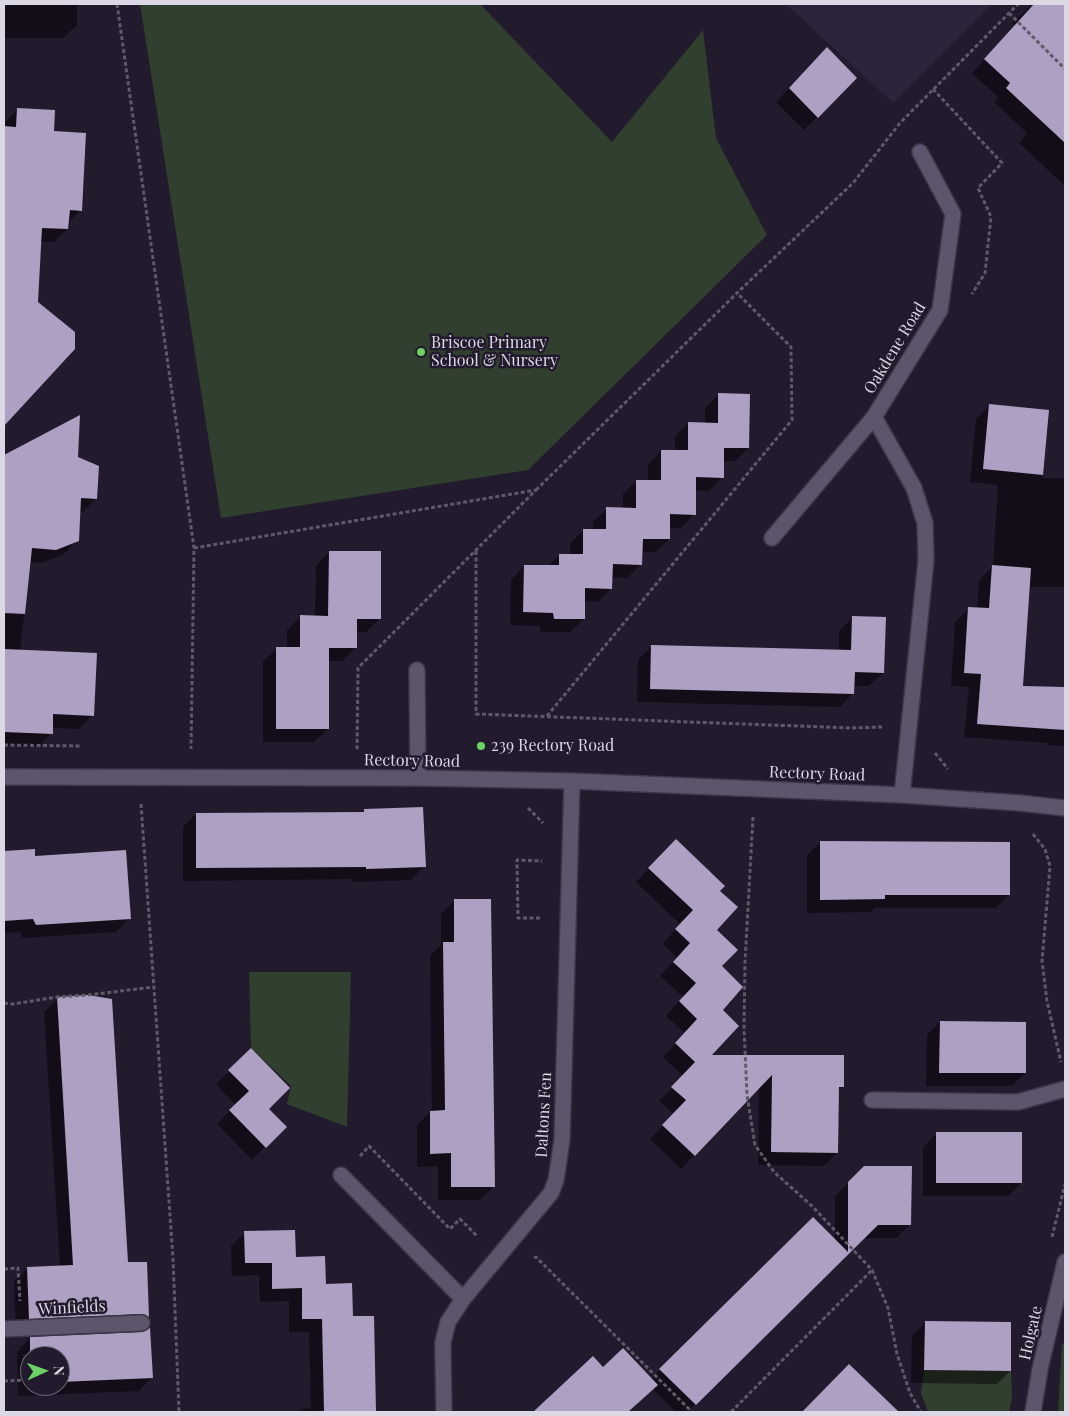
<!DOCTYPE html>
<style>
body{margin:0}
#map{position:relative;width:1069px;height:1416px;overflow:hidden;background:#221a2d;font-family:"Playfair Display",serif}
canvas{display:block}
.frame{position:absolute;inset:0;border:5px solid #dcd7e5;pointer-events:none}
.north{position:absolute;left:20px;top:1346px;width:50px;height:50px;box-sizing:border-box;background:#221a2d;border:1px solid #6c6677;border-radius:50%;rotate:88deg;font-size:14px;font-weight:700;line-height:20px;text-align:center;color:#dcd7e5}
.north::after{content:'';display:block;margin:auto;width:18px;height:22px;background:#6ad363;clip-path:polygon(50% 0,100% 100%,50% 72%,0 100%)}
</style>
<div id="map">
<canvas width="1069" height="1416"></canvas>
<div class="frame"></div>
<div class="north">N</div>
</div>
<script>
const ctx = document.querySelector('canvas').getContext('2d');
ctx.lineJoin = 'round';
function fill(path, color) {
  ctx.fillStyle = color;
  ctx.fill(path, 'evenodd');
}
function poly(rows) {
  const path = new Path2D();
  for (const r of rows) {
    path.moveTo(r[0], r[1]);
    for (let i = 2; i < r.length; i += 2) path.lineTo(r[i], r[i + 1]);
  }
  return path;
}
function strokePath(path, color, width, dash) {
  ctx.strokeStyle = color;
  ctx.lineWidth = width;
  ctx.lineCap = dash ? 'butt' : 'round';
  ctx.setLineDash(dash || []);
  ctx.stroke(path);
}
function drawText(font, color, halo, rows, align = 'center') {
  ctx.font = font + ' "Playfair Display",serif';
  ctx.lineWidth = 5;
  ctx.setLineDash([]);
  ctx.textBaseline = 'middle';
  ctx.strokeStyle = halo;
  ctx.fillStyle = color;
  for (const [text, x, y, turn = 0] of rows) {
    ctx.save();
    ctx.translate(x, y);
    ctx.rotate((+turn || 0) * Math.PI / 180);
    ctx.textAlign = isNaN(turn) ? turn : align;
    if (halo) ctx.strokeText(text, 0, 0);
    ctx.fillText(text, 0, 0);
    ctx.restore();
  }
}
const built = poly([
 [786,4,992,4,893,103]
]);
const green = poly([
 [140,4,480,4,612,142,703,30,716,138,767,235,528,470,221,518],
 [249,972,351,972,347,1127,287,1104,291,1086,251,1048],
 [1062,1344,1065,1345,1065,1412,1058,1412],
 [924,1370,1011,1371,1012,1398,1009,1412,928,1412,921,1393]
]);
const shadow = poly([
 [4,4,77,4,77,25,63,38,4,38],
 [1033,4,1065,4,1065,92,1059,97,1065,103,1065,186,1019,143,1027,133,994,102,998,97,972,73,1015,26,1012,23],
 [814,62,856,78,804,130,776,102],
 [17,110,52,133,81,210,67,223,67,229,54,242,40,242,36,303,74,349,4,425,4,123],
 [719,394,748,448,735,461,723,461,722,477,709,491,695,490,694,514,681,528,669,528,669,539,656,552,641,552,641,564,627,578,611,577,611,588,598,602,584,601,584,619,570,632,541,632,540,626,510,625,511,580,524,566,548,566,560,555,570,555,570,544,583,530,593,530,593,522,607,509,623,509,623,494,636,481,648,481,648,465,661,451,675,451,675,437,688,423,705,424,705,408],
 [990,405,1048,411,1042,478,1065,478,1065,587,1029,587,1022,688,1065,689,1065,746,1048,745,1048,743,964,737,969,687,951,686,955,622,969,608,977,609,979,580,993,566,998,485,970,482,976,419],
 [79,417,76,458,96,498,83,512,79,512,78,540,64,554,42,563,30,562,20,651,92,715,79,729,52,728,51,733,38,747,4,745,4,457],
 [329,552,380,618,366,632,356,632,356,647,342,661,328,661,328,729,314,742,263,742,263,661,277,648,287,648,287,630,301,617,315,617,316,566],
 [853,617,883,673,869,686,853,686,853,693,840,707,637,702,638,660,651,647,839,651,839,631],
 [364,810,424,866,411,880,353,882,353,879,183,881,183,827,196,814,361,813],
 [821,842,1009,894,996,908,875,908,871,912,807,913,807,855],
 [33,850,34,857,129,918,116,932,23,938,20,932,4,933,4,852],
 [663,854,719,891,715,930,720,966,721,1010,709,1056,843,1086,837,1092,837,1152,824,1166,758,1165,759,1087,681,1169,650,1139,674,1114,659,1101,683,1076,663,1057,685,1033,666,1016,683,997,660,976,677,958,663,944,680,924,636,882],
 [455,900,493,1187,480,1200,438,1200,438,1166,417,1167,417,1125,430,1112,432,1112,430,956,441,945,441,914],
 [58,998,127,1264,146,1263,148,1317,135,1330,16,1331,14,1281,28,1268,60,1267,44,1012],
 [940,1022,1025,1073,1012,1086,926,1086,927,1035],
 [251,1050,268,1109,285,1127,252,1160,217,1124,236,1105,216,1084],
 [936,1134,1021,1183,1008,1196,923,1196,923,1147],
 [865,1167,910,1225,896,1238,864,1238,687,1412,676,1412,652,1388,628,1412,535,1412,593,1358,603,1369,651,1379,813,1219,835,1241,835,1196],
 [244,1233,295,1258,324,1285,352,1318,372,1317,374,1412,298,1412,302,1409,311,1408,309,1332,289,1332,289,1301,260,1302,259,1275,232,1276,231,1246],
 [925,1322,1010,1371,997,1384,911,1383,912,1336],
 [143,1334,152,1377,139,1391,18,1396,17,1352,30,1338],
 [30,1356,60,1356,60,1386,30,1386],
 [849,1366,897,1412,803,1412]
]);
const building = poly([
 [1034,4,1065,4,1065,143,1006,88,1010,83,984,59],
 [827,47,857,78,818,118,789,88],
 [17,108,55,110,54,131,86,133,82,211,70,210,68,229,42,228,38,302,75,332,75,349,4,426,4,126,16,127],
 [718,393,750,394,749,448,724,448,724,478,696,477,696,515,670,514,670,539,643,539,642,565,613,564,612,589,585,588,585,619,554,619,553,613,523,612,524,565,559,565,559,554,583,554,583,529,606,529,606,507,636,508,636,480,661,480,661,450,688,450,688,422,718,423],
 [989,404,1049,410,1043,475,983,469],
 [80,415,78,457,99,466,97,499,81,498,79,541,56,550,32,548,25,614,4,613,4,455],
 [329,551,381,551,381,619,357,619,357,648,329,648,329,729,276,729,276,647,300,647,300,615,328,616],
 [992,565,1031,568,1023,686,1065,687,1065,730,977,724,981,674,964,673,968,607,989,608],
 [852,616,886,617,884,673,855,672,854,694,650,689,651,645,851,650],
 [4,649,97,653,94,716,53,714,53,734,4,732],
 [423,807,426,867,366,869,366,867,196,868,196,813,364,812,364,809],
 [676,839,725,886,720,891,738,907,717,930,738,950,722,966,743,987,723,1010,739,1026,712,1055,844,1055,844,1087,839,1087,838,1153,771,1152,772,1075,695,1156,662,1125,686,1100,671,1087,695,1062,675,1043,697,1019,679,1001,696,983,673,962,690,943,675,929,693,910,648,868],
 [820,841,1010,842,1010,895,885,895,885,899,820,900],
 [35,849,35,856,126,850,131,919,36,925,33,919,4,921,4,851],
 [454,899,491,899,495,1187,451,1187,451,1153,430,1154,430,1111,445,1110,443,942,454,942],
 [88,995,112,999,128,1262,147,1262,149,1317,142,1314,29,1319,27,1267,73,1265,57,997],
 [940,1021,1026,1022,1026,1073,939,1073],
 [251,1048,290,1088,269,1109,287,1127,266,1148,229,1110,249,1091,228,1070],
 [936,1132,1022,1132,1022,1183,936,1183],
 [864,1166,912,1166,911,1225,878,1225,696,1405,659,1369,813,1217,848,1252,848,1182],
 [295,1230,296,1257,325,1256,326,1284,352,1283,353,1316,374,1316,376,1412,324,1412,322,1319,302,1319,302,1288,272,1289,272,1263,245,1263,244,1231],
 [925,1321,1011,1322,1011,1371,924,1370],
 [150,1328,153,1378,60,1382,60,1356,30,1356,30,1337,142,1332],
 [623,1348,658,1385,628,1412,533,1412,593,1356,603,1367],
 [849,1364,899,1412,802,1412]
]);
const path = poly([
 [117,4,194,548,191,749],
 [1009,13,1065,69],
 [933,89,1002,163,978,188,991,217,985,273,972,294],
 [536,490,737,293,853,183,900,123,1018,4],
 [194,548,536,490,358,668,357,751],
 [476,551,476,714,851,728,882,727],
 [547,716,792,420,791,347,737,293],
 [4,745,82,746],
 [935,753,948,769],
 [141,804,173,1258,179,1412],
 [528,808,543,823],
 [753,817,745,962,744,1028,747,1095,755,1145,774,1172,813,1207,872,1270,888,1308,897,1354,910,1393,921,1412],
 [1033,834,1045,849,1050,866,1042,961,1047,1001,1061,1062],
 [540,918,518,918,517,860,542,861],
 [4,1003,13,1004,57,997,88,995,154,987],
 [360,1156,369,1146,450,1229,460,1219,478,1237],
 [1052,1237,1065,1184],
 [534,1258,536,1257,692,1412],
 [4,1269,18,1268,20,1301],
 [4,1381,25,1380,24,1355],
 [731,1412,872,1270]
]);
const minor = poly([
 [772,538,874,417],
 [417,670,418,778],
 [4,777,418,778,572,781,902,795,1020,803,1065,808],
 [902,795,926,560,925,523,914,488,874,417,940,310,953,214,920,152],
 [872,1100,1018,1102,1065,1089],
 [341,1175,463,1299],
 [4,1329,142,1323],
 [444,1412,443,1357,443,1342,448,1322,463,1299,551,1193,556,1180,562,1140,572,781],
 [1033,1412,1040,1369,1065,1262]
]);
const markers = [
 [421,352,5,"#6ad363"],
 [481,746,5,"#6ad363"]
];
const poiNames = [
 ["Briscoe Primary",431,343],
 ["School & Nursery",431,361],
 ["239 Rectory Road",491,746]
];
const streetNames = [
 ["Oakdene Road",895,348,-59],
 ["Rectory Road",412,761,1],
 ["Rectory Road",817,774,2],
 ["Daltons Fen",544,1115,-87],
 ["Winfields",72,1308,-3],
 ["Holgate",1031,1333,-77]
];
fill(built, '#2d233b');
fill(green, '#303f2e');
fill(shadow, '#0007');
fill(building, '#ada0c2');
strokePath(minor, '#3e3747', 18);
strokePath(path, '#60596a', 3, [4, 2.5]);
strokePath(minor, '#5d556c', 15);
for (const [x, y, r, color] of markers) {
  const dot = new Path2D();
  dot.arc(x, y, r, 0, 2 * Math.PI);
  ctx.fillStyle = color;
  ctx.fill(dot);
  strokePath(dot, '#221a2d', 2);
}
drawText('16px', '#dcd7e5', '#221a2d', poiNames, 'left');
drawText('16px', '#dcd7e5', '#221a2d', streetNames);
</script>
